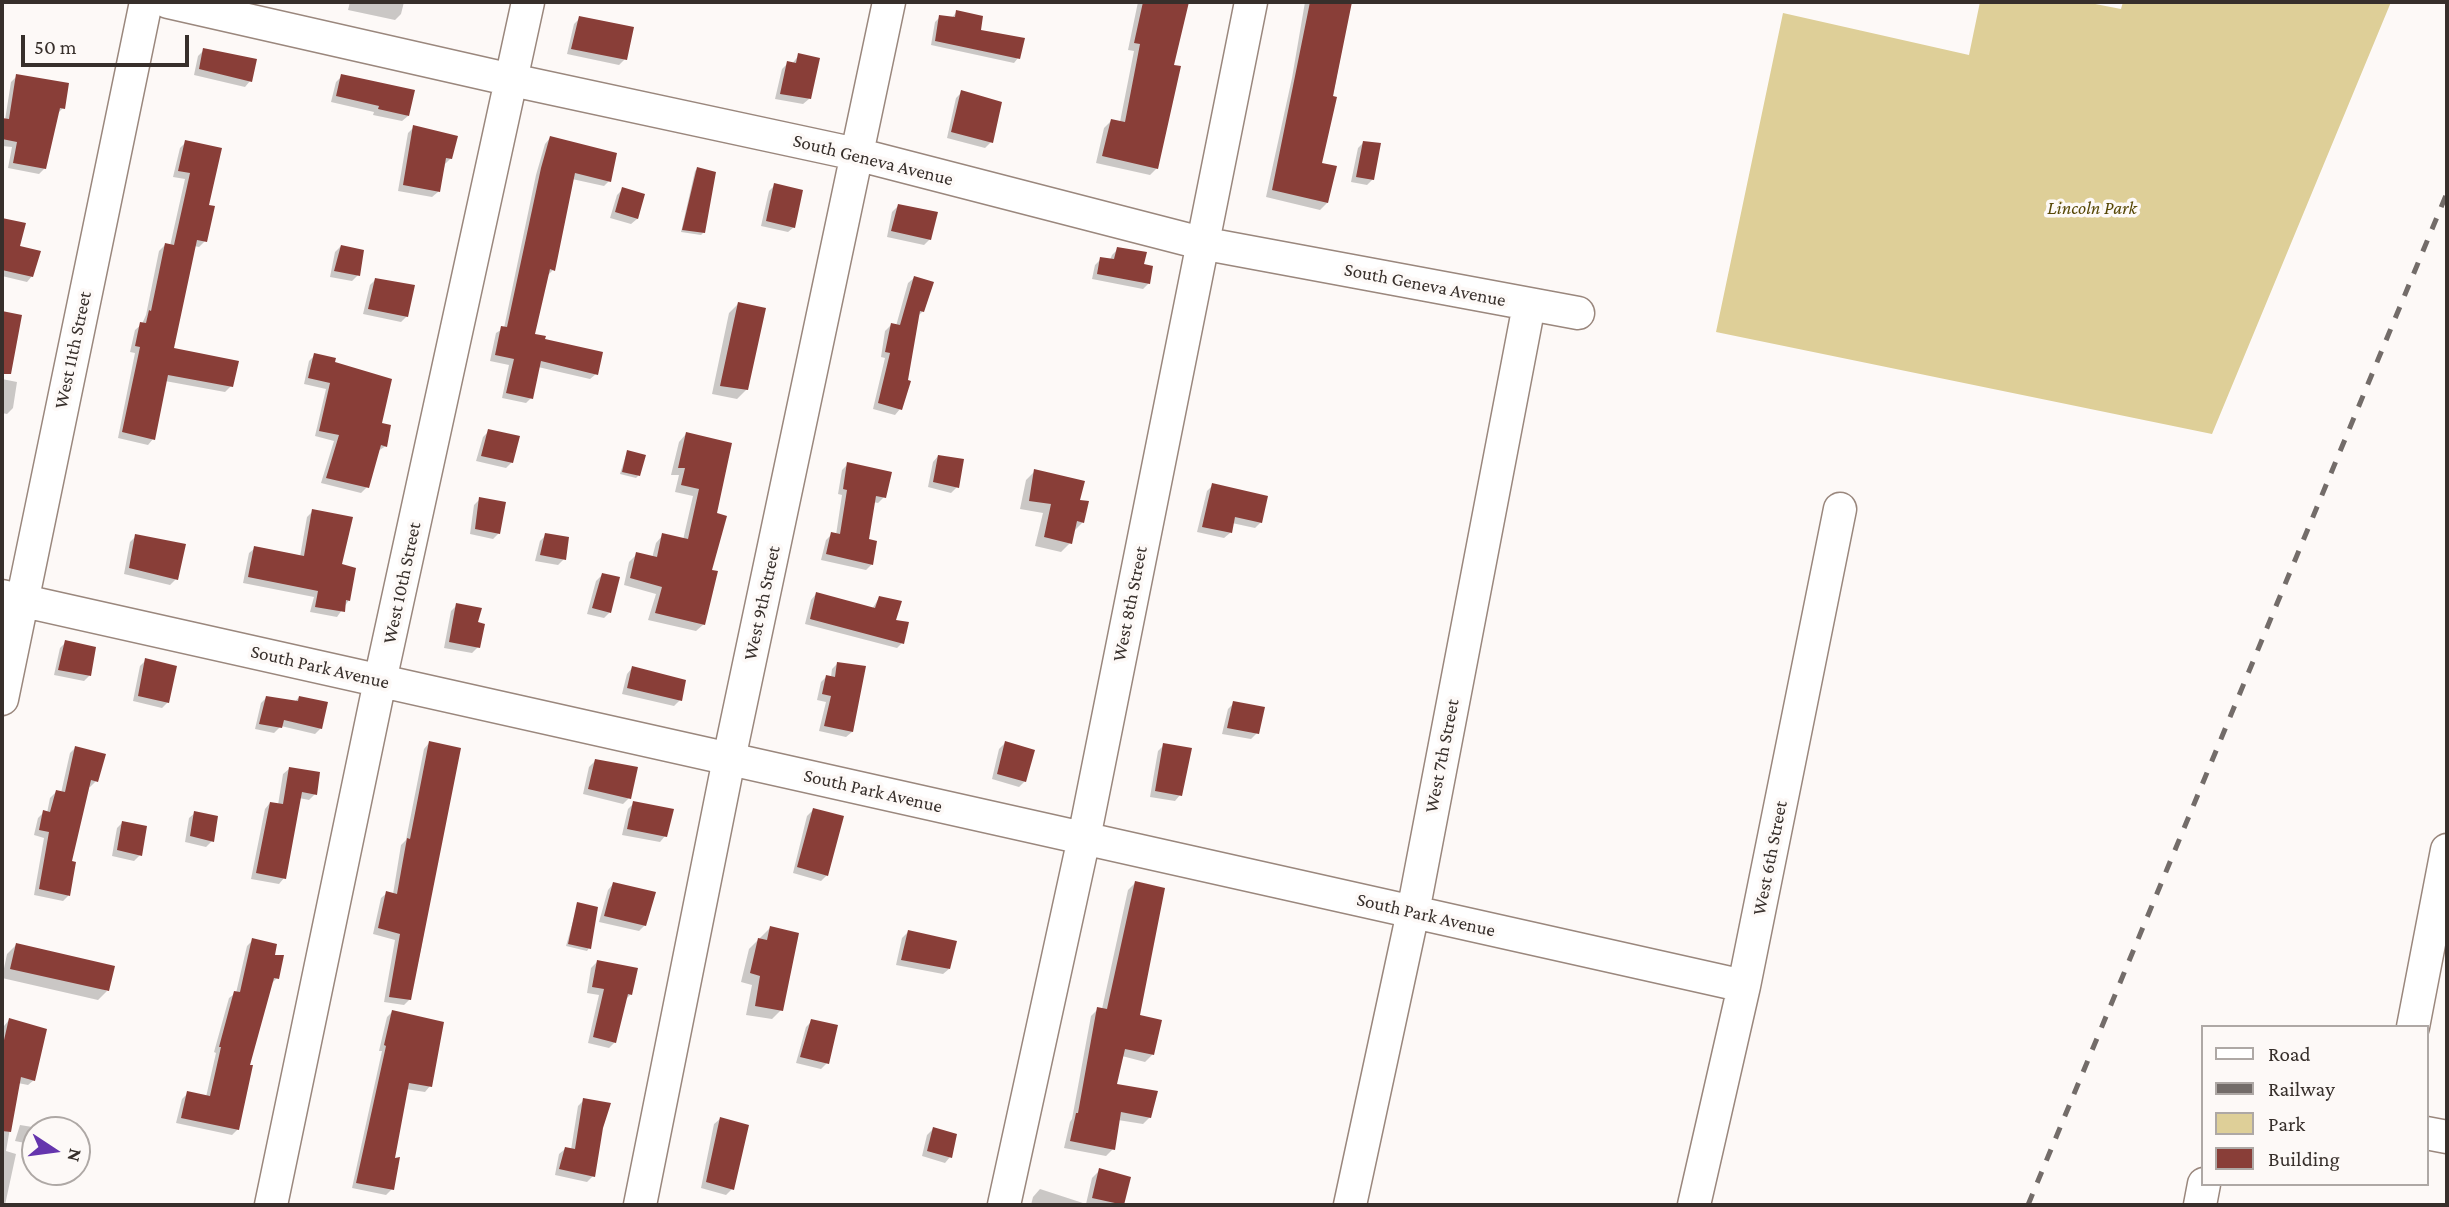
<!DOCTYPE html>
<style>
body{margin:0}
#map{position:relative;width:2449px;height:1207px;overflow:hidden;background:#fdf9f7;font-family:"Crimson Pro",serif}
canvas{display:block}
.frame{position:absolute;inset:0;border:4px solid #372f2b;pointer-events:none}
.legend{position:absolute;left:2201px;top:1025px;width:228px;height:161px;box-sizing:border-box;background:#fdf9f7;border:2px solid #aea8a5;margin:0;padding:9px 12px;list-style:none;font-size:21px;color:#372f2b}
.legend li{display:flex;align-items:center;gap:14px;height:35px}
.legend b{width:35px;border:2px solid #aea8a5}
.north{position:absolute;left:21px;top:1116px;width:70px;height:70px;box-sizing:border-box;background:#fdf9f7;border:2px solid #aea8a5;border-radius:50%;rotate:103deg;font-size:19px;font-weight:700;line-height:28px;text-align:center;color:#372f2b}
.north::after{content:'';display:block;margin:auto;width:24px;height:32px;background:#6535ad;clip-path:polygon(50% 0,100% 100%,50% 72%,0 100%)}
.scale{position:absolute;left:21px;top:35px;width:168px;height:32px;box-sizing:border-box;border:4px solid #372f2b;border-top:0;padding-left:9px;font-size:21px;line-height:24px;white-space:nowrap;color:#372f2b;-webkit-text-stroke:5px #fdf9f7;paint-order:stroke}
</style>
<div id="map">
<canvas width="2449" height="1207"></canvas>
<div class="frame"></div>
<ul class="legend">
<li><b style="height:9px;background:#fff"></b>Road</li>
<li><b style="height:9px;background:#736c69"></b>Railway</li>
<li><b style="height:19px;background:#decf98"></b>Park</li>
<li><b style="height:19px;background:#893e38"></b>Building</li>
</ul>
<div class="north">N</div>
<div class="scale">50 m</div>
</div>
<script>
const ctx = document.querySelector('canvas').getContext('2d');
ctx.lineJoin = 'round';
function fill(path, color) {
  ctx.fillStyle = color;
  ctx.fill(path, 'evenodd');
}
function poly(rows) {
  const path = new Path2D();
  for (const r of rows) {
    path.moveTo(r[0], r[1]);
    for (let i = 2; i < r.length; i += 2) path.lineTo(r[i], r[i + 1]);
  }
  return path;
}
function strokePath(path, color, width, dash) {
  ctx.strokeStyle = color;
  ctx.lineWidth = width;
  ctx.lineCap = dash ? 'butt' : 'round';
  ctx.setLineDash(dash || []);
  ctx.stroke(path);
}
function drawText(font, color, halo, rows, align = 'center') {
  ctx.font = font + ' "Crimson Pro",serif';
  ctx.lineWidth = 7;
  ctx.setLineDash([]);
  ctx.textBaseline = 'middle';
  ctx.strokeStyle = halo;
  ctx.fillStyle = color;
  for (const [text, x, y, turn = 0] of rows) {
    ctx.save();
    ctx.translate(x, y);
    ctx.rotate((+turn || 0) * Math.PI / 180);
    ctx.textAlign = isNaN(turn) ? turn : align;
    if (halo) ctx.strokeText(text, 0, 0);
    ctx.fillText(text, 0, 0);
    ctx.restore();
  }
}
const green = poly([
 [1980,2,2085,2,2121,9,2123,2,2391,2,2212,434,1716,332,1783,13,1969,55]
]);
const shadow = poly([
 [350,2,404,2,401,14,395,20,348,10],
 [1138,2,1187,2,1172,66,1157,168,1150,175,1096,163,1104,128,1111,121,1120,122,1134,51,1128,50],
 [1305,2,1353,2,1350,6,1320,165,1327,203,1320,210,1266,197,1292,78],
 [957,11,979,32,1018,58,1014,63,931,45,935,22,940,17,952,18],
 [580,18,625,59,619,65,567,54,574,24],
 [204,50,250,81,245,87,194,75,198,56],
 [799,55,809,99,803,104,775,99,782,69,788,63,792,64],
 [17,76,63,108,57,114,45,168,39,174,8,168,12,147,2,146,2,120,5,120,11,82],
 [342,76,408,116,402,121,373,115,374,112,331,102,336,82],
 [962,92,991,142,985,148,947,138,956,98],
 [414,127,451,158,445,164,438,192,432,197,398,191,408,133],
 [550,138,609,181,604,186,572,179,553,270,547,276,533,335,596,374,590,379,538,367,531,398,526,403,502,398,509,365,490,361,496,333,504,328,536,175,545,144],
 [186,142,207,206,205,241,199,247,194,246,172,349,231,386,225,392,165,381,153,439,148,445,118,438,135,353,130,352,135,330,142,324,146,315,159,251,165,245,170,246,185,179,173,177,180,148],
 [1363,143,1373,179,1367,185,1351,182,1358,148],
 [697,169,704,232,701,235,681,232,695,171],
 [775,185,794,227,788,232,761,226,769,191],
 [623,189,643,196,637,219,631,224,610,218,617,195],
 [898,206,930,239,924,245,887,237,892,212],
 [2,220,23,225,18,247,32,276,27,282,2,276],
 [341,246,358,275,352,281,330,277,335,252],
 [1118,249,1149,283,1143,289,1092,279,1095,265,1101,259,1110,260,1112,255],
 [914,278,923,311,918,316,900,409,895,415,873,409,885,358,881,357,885,331,891,325,896,326,908,283],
 [376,279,407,316,401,322,363,314,370,285],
 [738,304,747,389,737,399,712,394,729,313],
 [315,355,380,425,386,446,378,451,367,487,361,493,321,483,334,441,315,436,326,389,304,384,309,361],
 [2,379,17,382,13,408,7,414,2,413],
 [489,431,512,462,506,468,476,461,483,437],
 [686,434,715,515,704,624,696,631,648,620,656,594,624,585,629,562,637,554,652,558,656,543,663,535,683,540,693,496,675,492,679,475,671,475,679,442],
 [627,452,638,476,636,478,620,474],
 [938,456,957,487,951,493,928,487,933,462],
 [848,464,884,497,878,503,873,502,867,540,872,564,866,570,821,560,826,540,832,534,836,535,842,495,838,494,842,470],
 [1035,471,1078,502,1083,522,1073,532,1070,543,1061,552,1035,546,1043,513,1020,509,1026,480],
 [1213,485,1261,522,1255,528,1232,523,1230,533,1224,538,1197,532,1207,491],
 [480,499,499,533,493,539,470,534,474,505],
 [313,511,340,566,349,600,337,617,310,612,314,597,243,583,249,553,255,548,300,557,307,517],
 [546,535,564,559,558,565,535,561,540,541],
 [136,536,176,579,170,585,124,574,130,542],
 [602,575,610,612,604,618,587,614,596,581],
 [816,594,872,609,879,598,902,643,897,648,805,624,811,600],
 [457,605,476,624,478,647,472,653,444,648,451,611],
 [66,642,90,675,84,681,54,675,60,648],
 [146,660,168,702,162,708,133,701,140,666],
 [838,663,852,732,846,737,819,731,826,702,817,700,821,682,827,676,831,677,832,669],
 [632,668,680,700,674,706,622,694,627,674],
 [267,697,294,703,299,697,321,728,315,734,281,726,274,733,255,729,261,703],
 [1234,703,1257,733,1251,739,1222,734,1228,709],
 [429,743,439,845,421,949,410,999,404,1005,384,1002,395,940,373,934,381,898,387,893,393,894,401,845,406,840,424,749],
 [1005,743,1025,781,1019,787,992,779,999,749],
 [1164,745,1180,795,1175,801,1150,797,1158,751],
 [76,747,96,781,90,787,88,786,70,862,68,896,63,901,34,895,44,838,34,835,38,818,44,812,47,813,50,798,56,792,61,793,70,753],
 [595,761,629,798,623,804,583,794,589,767],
 [289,769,315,794,309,800,299,798,284,878,279,884,251,879,265,809,270,803,278,805,283,774],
 [634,803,665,836,660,842,622,835,628,809],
 [813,810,827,875,821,881,793,873,807,816],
 [195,813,212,841,206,847,185,842,189,818],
 [123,822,140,855,134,861,112,856,117,828],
 [1135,883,1137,1017,1160,1021,1152,1055,1145,1062,1122,1056,1115,1086,1150,1117,1143,1124,1118,1120,1113,1149,1106,1156,1064,1148,1070,1122,1072,1119,1091,1016,1098,1009,1102,1009,1128,890],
 [613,884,645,925,639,931,599,922,608,890],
 [578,904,589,948,587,951,566,946],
 [770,928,781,1010,772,1019,746,1015,752,985,741,982,749,949],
 [908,932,949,969,943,974,896,965,902,938],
 [253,940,273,956,277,978,271,984,248,1066,238,1129,232,1135,176,1123,182,1099,188,1093,206,1097,216,1053,214,1052,229,998,236,993,247,946],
 [16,945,107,991,98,1000,2,978,7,954],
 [597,962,631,994,625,1000,615,1042,609,1048,588,1043,599,995,587,993,591,968],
 [392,1012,430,1086,425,1092,406,1089,393,1160,392,1189,386,1195,352,1188,382,1051,379,1051,387,1017],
 [9,1020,34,1080,28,1085,18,1083,6,1151,16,1154,5,1205,2,1205,2,1035,4,1026],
 [812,1021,827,1063,821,1069,796,1063,806,1027],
 [584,1100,601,1127,593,1176,587,1182,555,1175,559,1154,565,1149,571,1150,578,1106],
 [720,1119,732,1189,726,1195,701,1188,714,1124],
 [20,1125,51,1130,35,1130,35,1145,15,1141],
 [933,1129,950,1157,945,1163,922,1156,927,1135],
 [1100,1170,1121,1205,1031,1205,1033,1197,1040,1189,1086,1204,1092,1178]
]);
const building = poly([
 [1143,2,1189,2,1174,65,1181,66,1158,169,1102,156,1111,119,1125,122,1140,44,1134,43],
 [1310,2,1352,2,1333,96,1337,97,1322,163,1337,166,1328,203,1272,190],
 [956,10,983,16,981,30,1025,38,1020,59,935,41,939,15,955,17],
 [579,16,634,27,627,60,571,49],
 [203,48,257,59,252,82,199,69],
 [798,53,820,58,811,99,780,94,787,61,796,63],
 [16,74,69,83,65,109,60,108,46,169,13,163,17,142,2,139,2,118,9,119],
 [341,74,415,90,409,116,378,109,379,106,336,96],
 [961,90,1002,102,993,143,951,132],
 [413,125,458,136,452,159,446,158,440,192,403,185],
 [550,136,617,153,611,182,575,173,555,271,550,269,535,334,546,336,545,339,603,352,598,375,541,361,533,399,506,393,514,359,495,355,501,326,507,327,541,168],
 [185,140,222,148,209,205,215,206,207,242,197,240,174,348,239,361,233,387,168,375,155,440,122,432,140,347,135,346,140,322,146,323,149,310,151,311,165,243,174,245,190,173,178,171],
 [1363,141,1381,143,1374,180,1356,177],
 [697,167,716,172,705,233,682,230],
 [774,183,803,190,795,228,766,221],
 [622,187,645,194,638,219,615,212],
 [898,204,938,212,931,240,891,231],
 [2,218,26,223,20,246,41,251,33,277,2,270],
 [341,245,364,250,360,276,334,271],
 [1117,247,1147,252,1144,264,1153,266,1150,284,1097,274,1100,257,1114,259],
 [914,276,934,282,924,312,920,311,908,380,911,381,902,410,878,403,890,353,885,352,891,323,900,325],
 [375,278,415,285,408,317,368,309],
 [738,302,766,308,748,390,720,386],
 [2,311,22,315,11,374,2,374],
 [314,353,336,358,335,362,392,379,382,423,391,425,387,447,381,445,369,488,326,478,339,435,319,431,330,383,308,378],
 [488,429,520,436,513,463,481,456],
 [686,432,732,443,717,513,727,516,712,570,718,571,705,625,655,613,662,587,630,578,636,552,657,557,662,533,688,539,699,489,681,485,685,468,678,468],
 [627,450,646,455,640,476,622,472],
 [938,455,964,459,959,488,933,482],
 [847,462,892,472,886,498,876,496,869,539,877,541,873,565,826,554,831,532,840,534,847,490,843,489],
 [1034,469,1085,481,1080,500,1089,501,1084,523,1077,521,1072,544,1044,537,1051,504,1029,501],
 [1212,483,1268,496,1262,523,1235,517,1232,533,1202,527],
 [479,497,506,502,500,534,475,529],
 [312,509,353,517,342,564,356,568,350,601,346,600,345,612,315,607,318,591,248,577,254,546,304,556],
 [545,533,569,537,566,560,540,555],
 [135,534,186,544,178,580,129,568],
 [602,573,620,577,611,613,592,608],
 [816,592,875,608,879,596,902,601,896,620,909,622,904,644,810,619],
 [456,603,482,608,478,622,485,624,480,648,449,642],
 [65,640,96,647,91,676,58,670],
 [145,658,177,666,169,703,138,696],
 [837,662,866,666,853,732,824,726,831,696,822,694,826,675,835,677],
 [632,666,686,680,682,701,627,688],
 [266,696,298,701,299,696,328,702,322,729,284,720,282,728,259,724],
 [1233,701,1265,707,1259,734,1227,728],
 [429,741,461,748,411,1000,389,997,400,934,378,928,386,891,397,894,407,838,410,839],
 [1005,741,1035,750,1026,782,997,774],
 [1163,743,1192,748,1182,796,1155,791],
 [75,746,106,754,98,782,91,780,72,861,76,862,70,896,39,889,49,832,39,830,43,810,50,812,56,790,65,792],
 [595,759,638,767,631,799,588,789],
 [289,767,320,772,317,795,302,792,286,879,256,873,270,802,283,804],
 [633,801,674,809,667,837,627,829],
 [813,808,844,816,828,876,797,867],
 [194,811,218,816,214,842,190,836],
 [122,821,147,826,142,856,117,850],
 [1135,881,1165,888,1140,1015,1162,1020,1154,1055,1125,1049,1117,1084,1158,1091,1151,1118,1121,1112,1115,1150,1070,1141,1076,1113,1078,1113,1097,1007,1107,1009],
 [613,882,656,892,646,926,604,916],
 [577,902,598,907,591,949,568,944],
 [770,926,799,933,783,1011,755,1006,760,976,750,973,758,938,767,940],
 [908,930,957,941,950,969,901,960],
 [252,938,277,944,275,955,284,955,279,979,274,978,250,1065,253,1065,239,1130,181,1118,187,1091,210,1096,221,1047,219,1047,234,991,240,992],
 [16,943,115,966,109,991,10,969],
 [597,960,638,968,632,995,628,994,616,1043,593,1037,604,989,592,987],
 [392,1010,444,1022,432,1087,409,1083,395,1158,400,1157,394,1190,356,1183,386,1046,384,1045],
 [9,1018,47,1029,35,1081,21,1077,11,1132,2,1131,2,1049],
 [811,1019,838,1025,829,1064,800,1057],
 [583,1098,611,1103,603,1128,595,1177,559,1169,565,1147,575,1149],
 [720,1117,749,1125,734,1190,706,1182],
 [933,1127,957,1134,952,1158,927,1151],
 [1099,1168,1131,1177,1124,1205,1092,1198]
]);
const minor = poly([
 [168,2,512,80,856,154,1201,243,1578,313],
 [2,596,1744,986],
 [2,699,146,2],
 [2413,1027,2447,850],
 [2426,1133,2447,1137],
 [271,1205,380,681,528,2],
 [640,1205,729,759,889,2],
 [1004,1205,1084,838,1251,2],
 [1350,1205,1413,912,1529,305],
 [1694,1205,1744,986,1840,509],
 [2200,1205,2204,1184]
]);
const rail = poly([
 [2028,1205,2447,193]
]);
const streetNames = [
 ["South Geneva Avenue",873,160,14],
 ["South Geneva Avenue",1425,285,11],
 ["West 11th Street",73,350,-78],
 ["West 10th Street",402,583,-78],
 ["West 9th Street",762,603,-78],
 ["West 8th Street",1130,604,-79],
 ["South Park Avenue",320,667,13],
 ["West 7th Street",1442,756,-79],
 ["South Park Avenue",873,791,13],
 ["West 6th Street",1770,858,-79],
 ["South Park Avenue",1426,915,13]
];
const parkNames = [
 ["Lincoln Park",2092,208]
];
fill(green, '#decf98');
fill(shadow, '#0003');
fill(building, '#893e38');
strokePath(minor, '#9a877d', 35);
strokePath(minor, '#fff', 32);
strokePath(rail, '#736c69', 5, [12, 12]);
drawText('19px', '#372f2b', '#fdf9f7', streetNames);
drawText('italic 19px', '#564705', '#fdf9f7', parkNames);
</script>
